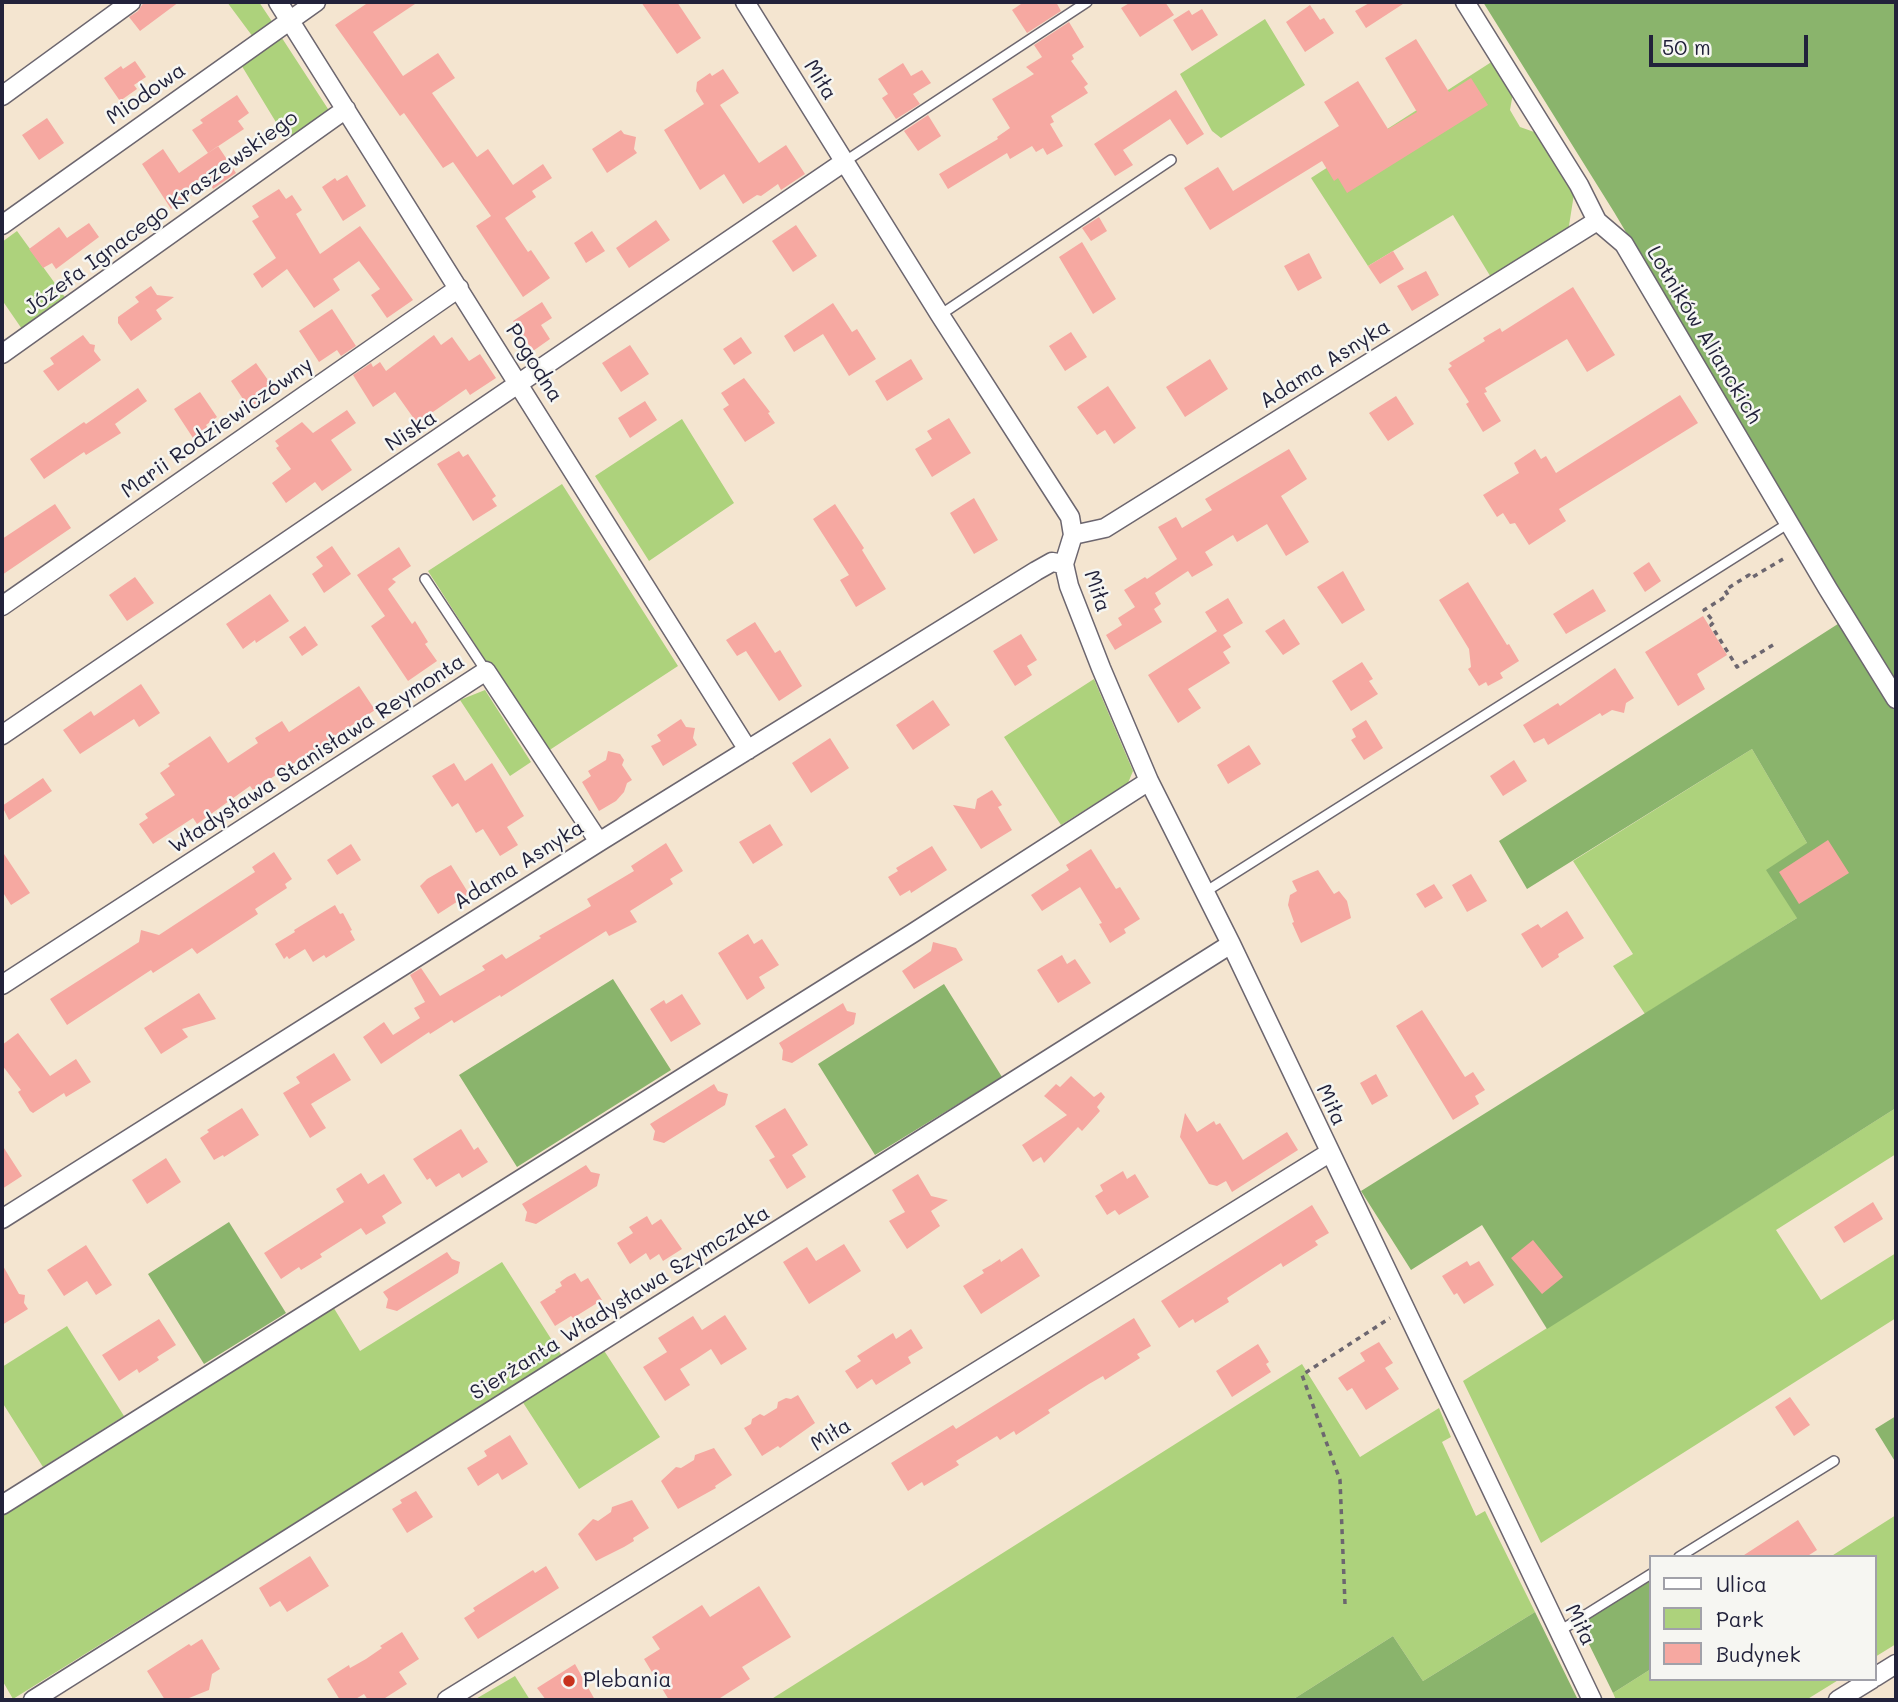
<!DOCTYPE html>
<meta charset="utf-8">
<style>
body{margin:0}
#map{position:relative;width:1898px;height:1702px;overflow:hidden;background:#f4e5d0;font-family:Mali,sans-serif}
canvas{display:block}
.frame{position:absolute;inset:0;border:4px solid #22223b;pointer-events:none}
.legend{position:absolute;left:1649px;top:1555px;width:228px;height:126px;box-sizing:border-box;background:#f6f6f2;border:2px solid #a1a1a9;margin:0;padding:9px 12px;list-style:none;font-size:21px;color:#22223b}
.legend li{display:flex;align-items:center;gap:14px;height:35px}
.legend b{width:35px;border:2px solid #a1a1a9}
.scale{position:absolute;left:1649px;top:35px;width:159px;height:32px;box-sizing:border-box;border:4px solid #22223b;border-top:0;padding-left:9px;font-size:21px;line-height:24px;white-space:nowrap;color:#22223b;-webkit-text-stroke:5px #f6f6f2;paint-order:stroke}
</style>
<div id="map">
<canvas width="1898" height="1702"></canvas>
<div class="frame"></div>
<ul class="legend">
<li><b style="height:9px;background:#fff"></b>Ulica</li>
<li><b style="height:19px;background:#add27c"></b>Park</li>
<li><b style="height:19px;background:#f6a8a1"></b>Budynek</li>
</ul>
<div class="scale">50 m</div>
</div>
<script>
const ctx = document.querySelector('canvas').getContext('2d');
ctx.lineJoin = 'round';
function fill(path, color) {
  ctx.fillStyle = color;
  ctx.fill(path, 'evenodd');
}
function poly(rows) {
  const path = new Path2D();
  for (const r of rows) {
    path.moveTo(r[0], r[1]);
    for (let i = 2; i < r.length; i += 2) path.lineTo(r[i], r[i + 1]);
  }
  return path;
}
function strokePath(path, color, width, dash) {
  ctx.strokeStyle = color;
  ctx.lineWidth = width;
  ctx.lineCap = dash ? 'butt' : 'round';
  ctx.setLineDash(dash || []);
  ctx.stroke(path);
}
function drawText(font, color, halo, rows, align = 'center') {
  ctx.font = font + ' Mali,sans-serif';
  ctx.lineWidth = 5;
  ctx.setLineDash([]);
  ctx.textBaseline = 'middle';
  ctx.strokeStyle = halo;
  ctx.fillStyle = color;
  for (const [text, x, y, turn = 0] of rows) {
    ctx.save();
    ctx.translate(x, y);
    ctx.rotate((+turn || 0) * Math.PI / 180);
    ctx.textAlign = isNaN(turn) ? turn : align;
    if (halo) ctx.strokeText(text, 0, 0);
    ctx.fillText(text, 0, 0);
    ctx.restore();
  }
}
const green = poly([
 [227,2,259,2,273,23,253,37],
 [1265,19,1305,85,1221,138,1212,131,1180,74],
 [280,35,330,112,288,142,240,63],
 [1493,61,1513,93,1510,110,1520,127,1537,133,1574,194,1568,232,1492,279,1453,215,1368,266,1311,178],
 [17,231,67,300,24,332,2,300,2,242],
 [682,419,734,503,649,561,595,476],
 [562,484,678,666,545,753,428,571],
 [1094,679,1133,771,1128,783,1061,825,1004,737],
 [485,690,531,762,510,776,460,700],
 [1752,749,1807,843,1797,918,1645,1014,1613,966,1633,954,1573,861],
 [1896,1108,1896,1154,1776,1230,1821,1300,1896,1253,1896,1318,1541,1543,1463,1381],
 [502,1262,562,1356,13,1699,2,1680,2,1515,332,1305,360,1351],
 [67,1326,124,1416,43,1467,2,1402,2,1367],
 [603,1349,660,1437,579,1489,522,1401],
 [1302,1364,1360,1457,1439,1408,1451,1437,1442,1442,1476,1516,1485,1511,1535,1612,1423,1681,1393,1636,1292,1700,770,1700],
 [1896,1515,1896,1644,1875,1657,1875,1557,1830,1557],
 [1651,1669,1651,1679,1840,1679,1806,1700,1616,1700,1613,1693],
 [515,1676,530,1700,474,1700]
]);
const forest = poly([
 [1483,2,1896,2,1896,686,1614,212],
 [1841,622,1896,713,1896,1108,1547,1329,1482,1225,1411,1270,1361,1191,1797,918,1766,870,1807,843,1752,749,1527,889,1499,841],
 [613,979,671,1070,517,1167,459,1075],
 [944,984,1002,1077,875,1155,818,1064],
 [229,1222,286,1313,204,1364,148,1274],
 [1896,1416,1896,1463,1875,1429],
 [1651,1579,1651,1669,1613,1693,1579,1624],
 [1535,1612,1578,1700,1292,1700,1393,1636,1423,1681]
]);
const building = poly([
 [144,2,179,2,140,31,129,17,138,11],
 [369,2,418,2,373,32,403,76,438,53,455,78,432,93,477,157,488,149,513,185,543,164,552,178,532,191,536,197,505,218,528,252,531,250,550,278,523,297,476,226,491,216,453,162,443,168,404,113,400,116,335,25],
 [641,2,677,2,701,38,677,54],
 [1024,2,1056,2,1061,11,1027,33,1012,10],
 [1131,2,1165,2,1174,15,1140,37,1121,8],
 [1371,2,1406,2,1366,28,1355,11],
 [1310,5,1320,20,1324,18,1334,33,1305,52,1286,22],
 [1202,9,1218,35,1192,51,1173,20,1189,10,1192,15],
 [1069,22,1084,47,1072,55,1074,59,1071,61,1088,84,1084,87,1088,93,1051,116,1054,122,1050,124,1063,146,1047,155,1043,148,1036,152,1032,146,1010,159,1007,153,948,189,939,174,998,139,997,137,1010,128,992,99,1034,74,1026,67,1042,57,1034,45],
 [1416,39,1449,92,1471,78,1488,105,1347,193,1338,178,1334,181,1322,161,1210,230,1184,188,1218,167,1233,191,1339,126,1324,102,1358,81,1388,129,1417,112,1385,58],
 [135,61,146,77,134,85,137,89,120,101,104,78,121,66,123,69],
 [903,63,911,76,922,70,931,83,913,94,920,104,896,119,882,98,888,94,878,79],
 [723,69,739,93,720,105,759,163,786,145,805,174,781,190,778,184,761,196,757,195,743,204,724,174,700,190,664,130,704,104,696,91,697,82,710,73,712,76],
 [1176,90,1204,134,1187,145,1170,119,1123,150,1133,165,1115,176,1094,144],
 [237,95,249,113,238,121,244,129,208,153,192,130,203,123,200,120],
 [928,115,941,136,918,151,904,131],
 [47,118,64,143,39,160,22,135],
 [621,130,624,134,636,137,634,149,637,153,607,173,592,149],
 [218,146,236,173,213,189,210,183,171,209,142,164,163,149,179,173],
 [347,175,366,206,343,221,322,187,335,178,337,181],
 [279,189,286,199,292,195,302,210,296,214,320,254,360,226,413,300,387,318,371,295,380,289,359,261,333,279,340,290,314,308,287,269,262,288,253,274,276,258,252,221,259,217,252,206],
 [1099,217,1107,231,1091,241,1082,228],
 [656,220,670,240,629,268,616,248],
 [89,223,99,237,56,269,52,263,43,268,29,249,59,227,67,238],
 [796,225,817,256,793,272,772,241],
 [592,231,605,251,586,263,574,243],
 [1082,242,1116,299,1093,314,1059,257],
 [1393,251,1404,269,1380,284,1368,266],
 [1309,253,1322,278,1298,291,1284,266],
 [1426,271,1439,295,1412,311,1397,286],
 [151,286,157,295,174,297,156,310,162,319,131,341,118,323,118,317,139,302,135,297],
 [1573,287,1615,355,1587,372,1567,339,1485,388,1487,392,1484,393,1501,421,1483,432,1466,404,1469,402,1448,369,1452,366,1449,363,1485,341,1483,338,1500,328,1502,332],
 [542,302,552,318,541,325,550,339,533,351,513,321],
 [833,303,852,332,857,329,876,359,849,376,823,334,794,352,784,336],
 [332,309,356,346,341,356,337,350,319,362,299,331],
 [1071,332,1087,357,1065,371,1049,346],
 [83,335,90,344,95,345,94,351,101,360,58,391,43,371,54,364,50,358],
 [434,335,441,345,452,337,469,361,480,354,496,378,470,395,466,389,417,423,395,392,373,407,353,375,371,363,373,367,380,362,386,371],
 [741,337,752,353,734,365,723,349],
 [630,345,649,374,621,392,602,363],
 [911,359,923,379,887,401,875,381],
 [1210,359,1228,389,1185,417,1166,387],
 [256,363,275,390,249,408,231,381],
 [744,378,770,412,768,413,775,423,745,442,723,409,729,405,721,393],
 [1108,386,1136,428,1114,444,1105,430,1097,435,1077,407],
 [138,388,147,401,115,424,121,433,86,455,84,452,44,479,30,459,84,422,86,424],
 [200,392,217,417,206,425,208,428,193,438,174,409],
 [1680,395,1698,423,1559,509,1566,521,1529,545,1515,523,1510,524,1503,513,1497,517,1483,495,1519,473,1514,463,1535,449,1541,459,1546,456,1556,473],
 [1396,396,1414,424,1388,441,1369,413],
 [645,401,657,420,630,438,618,418],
 [347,410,356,423,331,440,352,470,322,491,315,482,286,503,272,483,291,469,276,448,279,446,275,441,302,422,313,433],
 [949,418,971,453,932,477,915,449,932,439,927,431],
 [1289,449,1307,479,1281,496,1309,542,1286,556,1267,524,1237,542,1233,535,1205,552,1213,565,1192,577,1188,571,1155,593,1161,604,1154,609,1162,622,1115,650,1106,635,1122,625,1118,618,1135,607,1124,590,1145,577,1147,579,1177,559,1158,527,1176,517,1182,528,1212,510,1205,499],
 [459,451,463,457,468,454,496,496,492,499,497,506,473,521,437,464],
 [974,498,998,540,974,554,950,513],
 [55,504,71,528,2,575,2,539],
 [835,504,864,548,862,550,886,589,856,607,840,580,849,575,813,519],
 [332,546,351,574,324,593,312,574,323,566,316,557],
 [399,547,411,566,392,579,396,582,388,589,412,624,415,621,428,642,425,644,437,661,408,681,371,626,385,616,357,575],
 [1649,562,1661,581,1645,592,1633,573],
 [1343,571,1365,610,1342,624,1317,587],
 [135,577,154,603,127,621,109,595],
 [1468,582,1507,645,1509,644,1519,661,1500,673,1503,678,1488,686,1486,682,1479,686,1468,669,1471,667,1469,649,1439,600],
 [1593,589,1606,611,1566,634,1553,614],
 [270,594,289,621,256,643,255,640,243,649,226,624],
 [1228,598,1243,623,1223,635,1231,647,1223,652,1230,663,1188,689,1201,708,1178,723,1148,675,1217,631,1205,612],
 [1703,616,1727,655,1697,674,1705,689,1678,706,1645,652],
 [1284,619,1300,644,1283,655,1265,631],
 [755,622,775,653,780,650,802,686,779,701,746,651,737,656,726,640],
 [305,626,318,645,302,656,289,637],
 [1021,634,1037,660,1027,666,1032,675,1015,686,993,651],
 [1362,662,1373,679,1369,681,1378,694,1351,711,1332,681],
 [1615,668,1634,698,1626,703,1624,713,1612,710,1602,716,1600,713,1548,745,1544,738,1534,743,1523,725,1558,703,1560,706],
 [141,684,160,713,139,727,134,719,80,754,63,730,91,711,94,716],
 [359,686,375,710,253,790,250,786,197,824,193,818,153,844,139,824,148,818,145,814,175,795,160,773,170,766,168,764,210,736,228,763,258,743,255,738,282,721,289,732],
 [933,700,950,725,913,750,896,725],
 [681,719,686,727,695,728,693,738,697,745,663,766,651,746,661,741,657,735],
 [1366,720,1383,748,1364,760,1351,740,1356,737,1352,729],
 [830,738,849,768,811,793,792,763],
 [1249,745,1261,764,1228,784,1217,765],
 [608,751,620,754,624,760,622,765,632,780,627,783,624,792,616,801,599,811,582,782,591,776,588,771,606,760],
 [1514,760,1527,781,1503,796,1490,776],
 [454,763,465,781,492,763,524,816,507,827,518,845,500,856,483,829,476,833,458,803,452,807,432,776],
 [43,778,52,791,9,820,2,806],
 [992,790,1002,805,998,807,1012,830,981,849,953,805,975,809,977,799],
 [770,824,783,845,753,864,739,842],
 [1828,840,1849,873,1799,904,1779,872],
 [666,843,683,871,670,879,673,884,630,911,637,922,609,936,606,931,501,997,500,995,454,1023,452,1020,430,1034,429,1032,381,1064,363,1037,384,1022,393,1035,420,1018,414,1008,425,1002,410,975,421,968,440,996,485,970,482,966,502,954,506,959,541,938,539,936,591,906,587,899,634,871,631,866],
 [351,844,361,860,337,875,327,860],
 [932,846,947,870,911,893,910,890,900,896,888,877,898,871,896,868],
 [1091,849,1116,889,1120,887,1140,919,1124,929,1126,933,1110,943,1099,924,1102,923,1080,887,1042,911,1031,895,1069,870,1066,865],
 [2,851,30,893,11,905,2,891],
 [274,852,292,879,285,884,287,888,255,909,258,914,197,954,192,948,153,973,151,970,67,1025,50,999,139,942,141,930,159,935,255,872,252,867],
 [451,865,469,894,438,914,420,886,427,879],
 [1318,870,1334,894,1339,891,1347,901,1351,918,1301,943,1292,923,1294,922,1288,905,1290,895,1297,891,1292,881],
 [1471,874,1487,901,1467,912,1452,885],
 [1434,884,1443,898,1425,908,1416,894],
 [335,905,340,914,343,913,352,930,350,931,355,940,326,958,324,955,313,962,305,949,289,959,287,956,284,959,275,944,295,932,294,930],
 [1567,911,1584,938,1558,954,1559,957,1542,968,1521,934,1538,924,1541,928],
 [748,934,754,944,762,939,779,965,759,977,765,988,747,1000,718,953],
 [933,942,956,948,963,960,914,989,902,971,931,951],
 [1062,955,1067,964,1075,959,1091,983,1058,1003,1037,970],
 [199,993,216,1019,182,1029,188,1037,161,1054,144,1028],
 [682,994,701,1024,671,1042,650,1009,664,1000,666,1004],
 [843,1003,847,1011,856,1013,854,1024,792,1063,782,1060,783,1050,779,1043],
 [1422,1010,1465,1077,1473,1072,1485,1090,1475,1096,1479,1104,1453,1120,1396,1026],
 [18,1033,50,1076,76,1059,91,1082,66,1097,64,1093,33,1113,30,1111,18,1092,21,1090,2,1065,2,1045],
 [334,1053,351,1080,311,1104,326,1128,310,1138,283,1093,300,1083,296,1077],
 [1376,1074,1388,1096,1372,1105,1360,1083],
 [1071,1076,1094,1097,1101,1092,1105,1097,1097,1107,1100,1111,1082,1131,1078,1127,1044,1163,1041,1157,1033,1162,1022,1145,1067,1115,1044,1096,1056,1084,1060,1087],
 [714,1084,718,1091,728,1094,725,1105,664,1143,653,1140,655,1131,650,1124],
 [242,1108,259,1135,224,1157,223,1155,214,1160,200,1138,209,1132,207,1130],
 [785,1108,808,1145,792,1155,806,1177,787,1189,769,1160,775,1157,755,1126],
 [1185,1113,1197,1132,1214,1121,1216,1125,1220,1123,1243,1160,1287,1132,1298,1150,1232,1192,1226,1181,1217,1186,1209,1184,1180,1137],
 [461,1129,474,1150,478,1147,488,1162,462,1178,459,1173,436,1187,430,1178,427,1180,413,1159],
 [2,1145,22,1176,2,1189],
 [166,1158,181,1182,147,1204,132,1180],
 [586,1165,591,1172,600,1174,597,1186,536,1224,525,1221,527,1212,522,1204],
 [1123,1171,1127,1179,1135,1174,1149,1197,1119,1215,1115,1210,1107,1215,1095,1196,1103,1191,1100,1185],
 [361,1173,368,1184,384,1174,402,1203,382,1216,386,1223,366,1235,361,1228,320,1254,322,1257,301,1270,299,1267,281,1279,264,1253,344,1202,336,1189],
 [918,1174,931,1196,948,1200,931,1211,940,1226,907,1249,889,1221,905,1212,892,1190],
 [1873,1202,1883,1219,1844,1243,1834,1227],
 [1312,1205,1329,1233,1315,1241,1318,1245,1283,1267,1281,1263,1227,1298,1229,1302,1195,1323,1193,1319,1179,1328,1161,1301],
 [647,1216,652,1225,661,1219,682,1249,663,1261,659,1254,650,1260,646,1253,630,1264,617,1243,633,1233,629,1227],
 [1533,1240,1563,1277,1542,1294,1511,1258],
 [844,1244,861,1271,809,1304,783,1262,807,1247,816,1261],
 [86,1245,112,1285,96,1295,87,1281,64,1296,47,1270],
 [1022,1248,1040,1276,981,1314,963,1286,984,1273,982,1270,991,1265,1000,1259,1001,1262],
 [447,1252,452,1259,460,1262,458,1273,397,1311,386,1308,388,1299,383,1292],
 [1467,1261,1470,1266,1479,1261,1494,1285,1464,1304,1457,1293,1454,1295,1442,1276],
 [2,1264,19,1294,25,1295,24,1303,28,1309,2,1325],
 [575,1273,581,1282,588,1278,602,1300,573,1318,571,1316,555,1326,540,1302,556,1292,555,1290,562,1286,560,1282,567,1277],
 [725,1315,747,1349,721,1365,711,1349,696,1359,680,1369,690,1385,665,1401,643,1367,667,1352,658,1338,693,1316,702,1330],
 [1134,1318,1151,1346,1137,1354,1140,1358,1105,1380,1103,1376,1089,1384,1048,1410,1050,1413,1016,1435,1014,1431,1000,1440,997,1436,956,1461,959,1465,924,1486,922,1482,908,1491,891,1463,953,1425,956,1429],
 [159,1319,176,1345,157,1357,159,1360,139,1373,137,1369,119,1381,102,1355],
 [911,1329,923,1348,908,1357,911,1363,876,1385,872,1379,857,1389,845,1371,861,1361,857,1356,893,1333,896,1339],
 [1379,1342,1393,1363,1385,1368,1399,1389,1366,1410,1352,1388,1347,1391,1338,1378,1365,1361,1360,1353],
 [1258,1344,1269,1362,1266,1364,1271,1372,1232,1397,1216,1371],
 [798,1395,815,1423,780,1448,778,1446,762,1456,744,1428,751,1424,752,1419,760,1414,764,1416,777,1408,778,1402,786,1398,791,1399],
 [1790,1397,1810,1425,1794,1436,1775,1407],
 [510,1435,528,1464,502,1480,498,1473,478,1486,467,1468,487,1456,484,1451],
 [714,1448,732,1475,715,1486,716,1488,678,1509,661,1481,676,1467,681,1468,694,1460,695,1455],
 [416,1491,433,1517,407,1533,392,1509,402,1503,400,1500],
 [632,1500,649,1528,633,1538,634,1541,624,1547,596,1561,578,1534,593,1519,598,1521,611,1512,612,1507],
 [1798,1520,1817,1550,1806,1557,1741,1557],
 [310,1556,329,1586,287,1612,280,1601,270,1607,259,1588],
 [546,1566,559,1588,478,1639,464,1618,475,1611,473,1608,533,1570,535,1573],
 [759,1586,791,1637,742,1667,750,1679,717,1700,669,1700,644,1659,660,1649,652,1637,702,1605,710,1617],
 [402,1632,419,1659,399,1672,407,1684,382,1700,368,1700,364,1694,354,1700,340,1700,327,1679,349,1665,350,1668,366,1659,382,1648,380,1646],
 [202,1639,220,1669,212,1674,209,1690,184,1700,165,1700,147,1671,189,1644,191,1646],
 [575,1664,595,1700,546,1700,537,1688]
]);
const path = poly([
 [1773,645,1737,667,1711,625,1714,622,1704,610,1728,595,1725,590,1749,575,1751,578,1783,559],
 [1345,1604,1340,1480,1302,1375,1390,1318]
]);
const service = poly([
 [844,162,1087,2],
 [940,315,1171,160],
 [425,579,486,671],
 [1205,892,1789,523],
 [1679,1557,1834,1461],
 [1558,1632,1651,1574]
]);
const minor = poly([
 [278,2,748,750],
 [745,2,940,315,1070,517,1073,535,1064,564,1069,586,1101,668,1149,781,1231,944,1592,1700],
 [1465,2,1579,185,1597,221,1624,244,1828,589,1896,699],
 [2,96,131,2],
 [2,225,316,2],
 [2,354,346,109],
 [1073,535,1105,528,1597,221],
 [2,606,459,288],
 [2,735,844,162],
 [2,985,486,671,599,842],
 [2,1219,599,842,1036,571,1052,562,1064,564],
 [2,1505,913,933,1149,781],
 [1875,1677,1896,1664],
 [33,1700,1231,944],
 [447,1700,1329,1153],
 [1838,1700,1872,1679]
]);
const markers = [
 [569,1681,7,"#c8321e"]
];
const streetNames = [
 ["Miła",820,80,58],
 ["Miodowa",146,94,-35],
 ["Józefa Ignacego Kraszewskiego",161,213,-36],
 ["Lotników Alianckich",1704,335,59],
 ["Pogodna",534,363,58],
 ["Adama Asnyka",1325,364,-32],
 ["Marii Rodziewiczówny",217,428,-35],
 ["Niska",411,431,-34],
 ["Miła",1097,591,71],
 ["Władysława Stanisława Reymonta",317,754,-33],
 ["Adama Asnyka",519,865,-32],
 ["Miła",1331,1105,65],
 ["Sierżanta Władysława Szymczaka",620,1303,-32],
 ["Miła",831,1435,-32],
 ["Miła",1580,1625,64]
];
const poiNames = [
 ["Plebania",583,1681]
];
fill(green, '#add27c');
fill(forest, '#8ab46c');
fill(building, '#f6a8a1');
strokePath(service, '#6c666f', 12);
strokePath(minor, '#6c666f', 21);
strokePath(path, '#6c666f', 3.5, [5, 5]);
strokePath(service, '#fff', 9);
strokePath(minor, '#fff', 18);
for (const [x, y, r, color] of markers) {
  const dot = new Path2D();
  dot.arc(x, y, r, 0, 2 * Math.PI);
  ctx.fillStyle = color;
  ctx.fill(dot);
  strokePath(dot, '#f6f6f2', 2.5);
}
drawText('21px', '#22223b', '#f6f6f2', streetNames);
drawText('21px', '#22223b', '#f6f6f2', poiNames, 'left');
</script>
